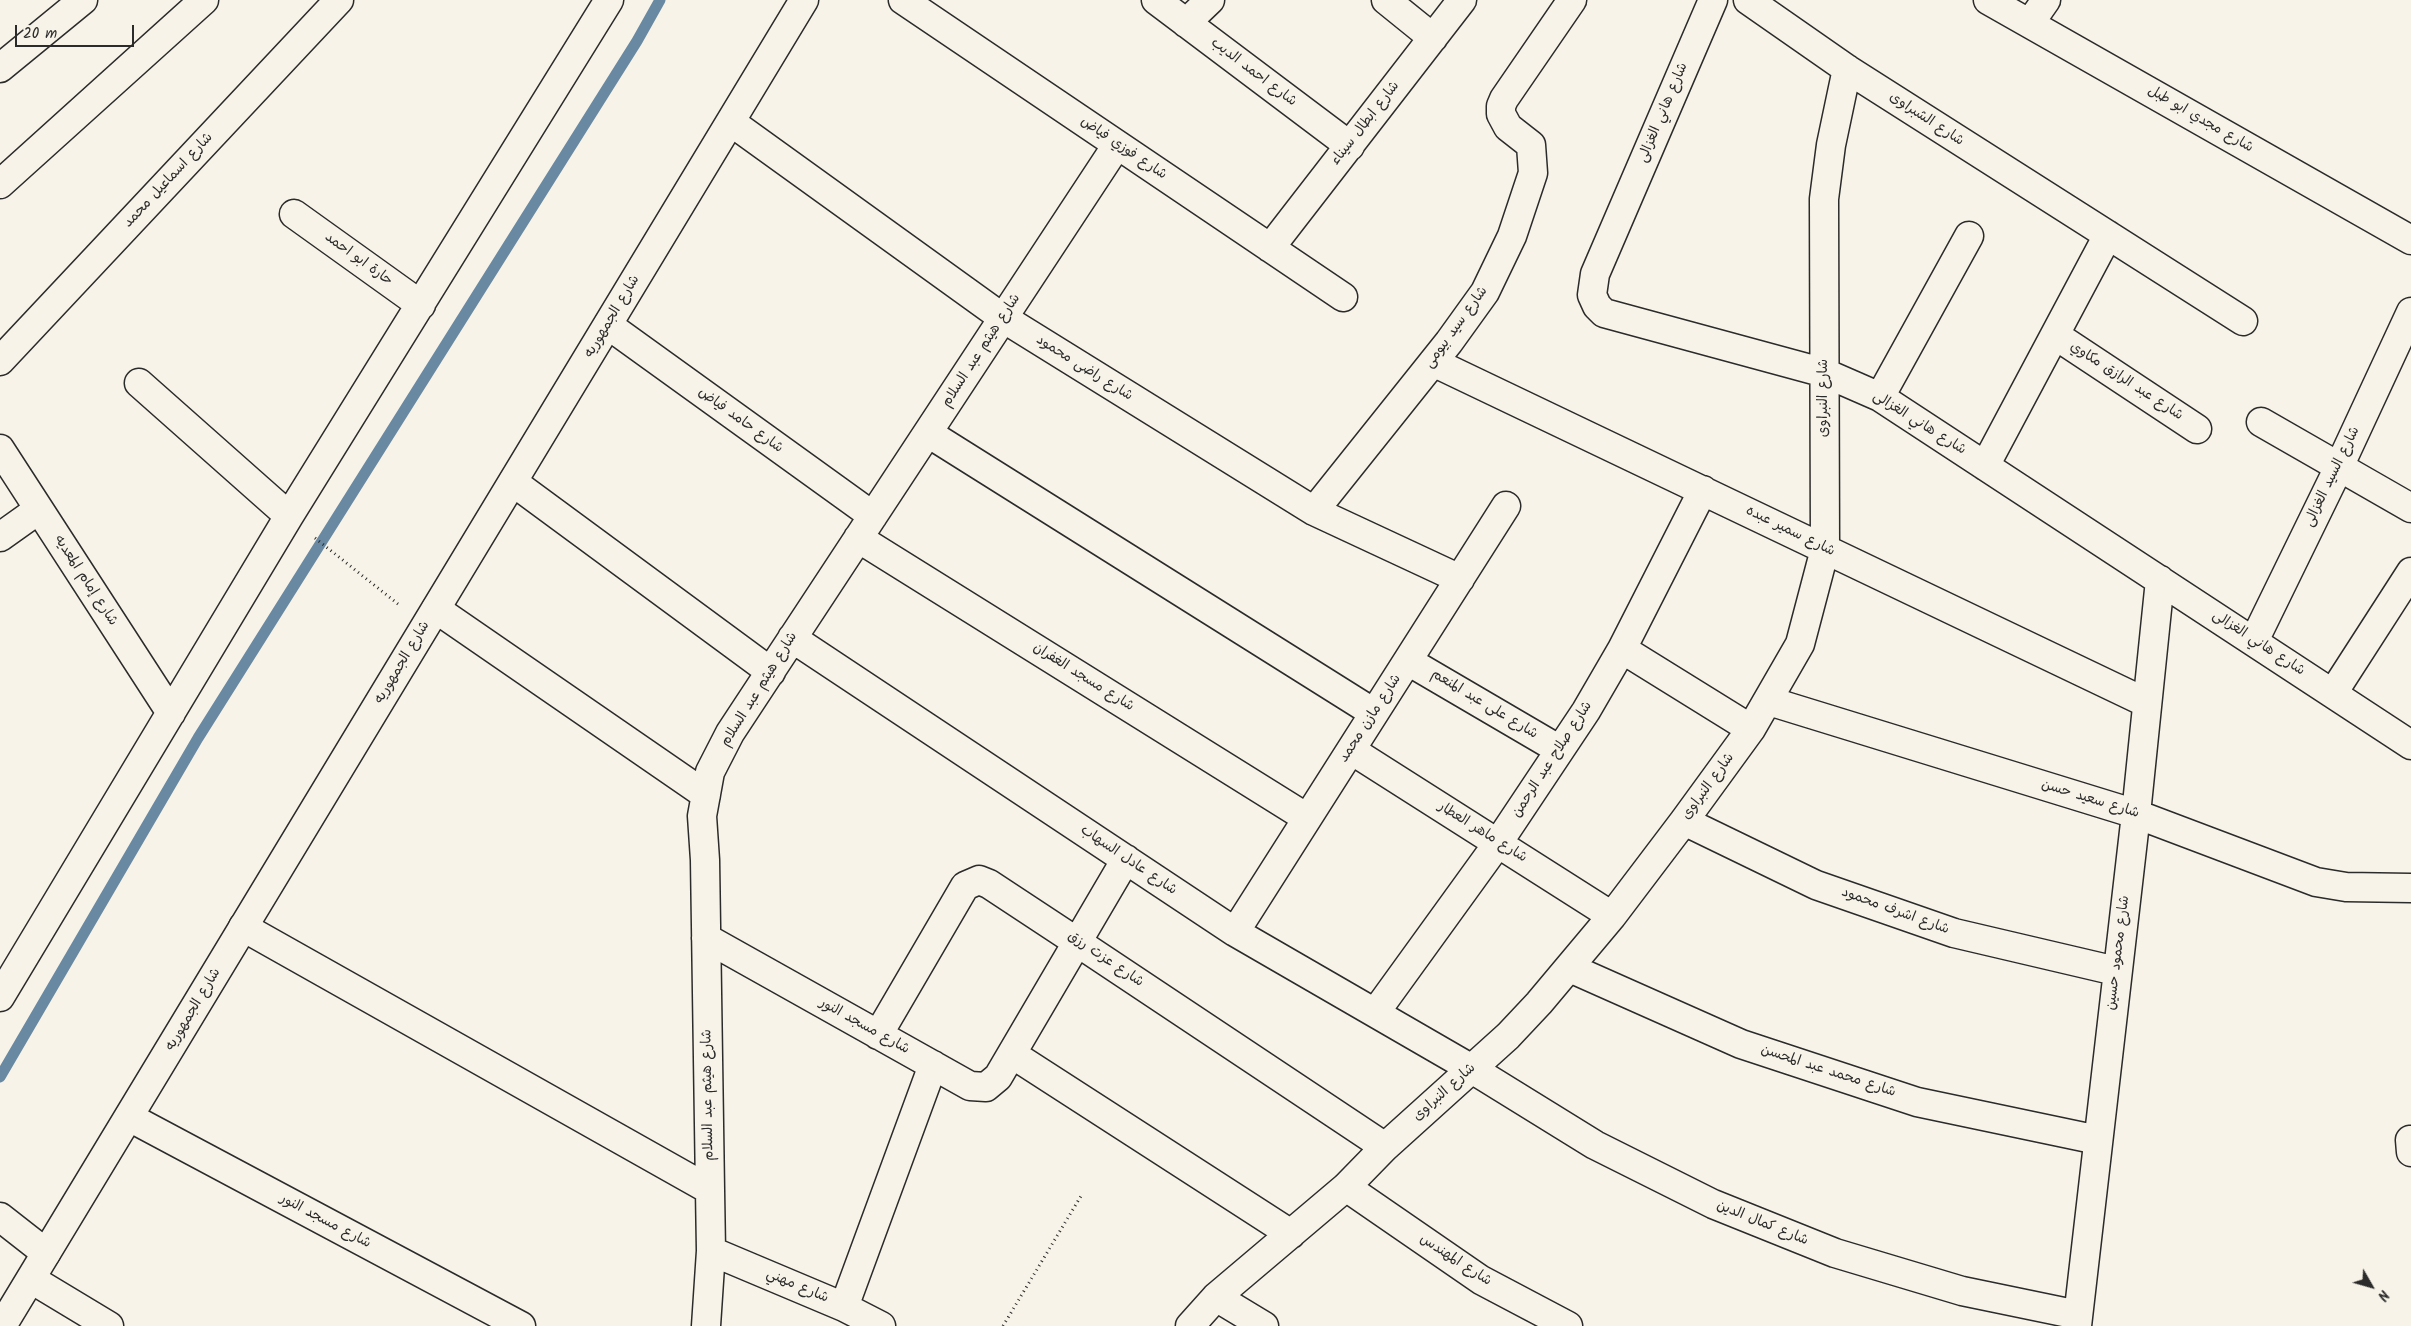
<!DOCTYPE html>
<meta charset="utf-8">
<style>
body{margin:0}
#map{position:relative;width:2411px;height:1326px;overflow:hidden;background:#f7f3e8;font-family:Kalam,sans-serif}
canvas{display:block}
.north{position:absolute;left:2346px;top:1261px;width:50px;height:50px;-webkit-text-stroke:4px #f7f3e8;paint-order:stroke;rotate:128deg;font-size:14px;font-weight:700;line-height:20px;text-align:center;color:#2b2b2b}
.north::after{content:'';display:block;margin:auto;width:18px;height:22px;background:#2b2b2b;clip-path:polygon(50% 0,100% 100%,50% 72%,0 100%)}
.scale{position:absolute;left:15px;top:25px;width:119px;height:22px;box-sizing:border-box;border:2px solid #2b2b2b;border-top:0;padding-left:6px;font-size:15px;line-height:18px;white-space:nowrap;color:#2b2b2b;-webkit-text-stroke:4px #f7f3e8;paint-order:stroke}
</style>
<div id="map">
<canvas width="2411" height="1326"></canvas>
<div class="north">N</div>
<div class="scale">20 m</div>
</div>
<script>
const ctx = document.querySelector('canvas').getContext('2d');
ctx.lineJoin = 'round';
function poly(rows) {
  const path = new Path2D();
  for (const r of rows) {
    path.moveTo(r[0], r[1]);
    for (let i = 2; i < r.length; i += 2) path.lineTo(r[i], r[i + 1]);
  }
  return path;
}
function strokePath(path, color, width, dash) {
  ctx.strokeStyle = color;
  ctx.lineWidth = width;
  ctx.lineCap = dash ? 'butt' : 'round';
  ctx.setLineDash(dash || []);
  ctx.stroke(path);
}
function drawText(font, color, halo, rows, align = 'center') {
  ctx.font = font + ' Kalam,"Playpen Sans Arabic",sans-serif';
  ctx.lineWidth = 5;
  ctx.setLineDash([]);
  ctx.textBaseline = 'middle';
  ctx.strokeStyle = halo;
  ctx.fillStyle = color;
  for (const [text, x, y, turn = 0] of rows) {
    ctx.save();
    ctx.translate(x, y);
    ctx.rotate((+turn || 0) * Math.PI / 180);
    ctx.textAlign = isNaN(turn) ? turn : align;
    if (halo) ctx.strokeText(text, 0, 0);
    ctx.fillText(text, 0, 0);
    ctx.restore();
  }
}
const stream = poly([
 [0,1077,198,738,637,41,660,0]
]);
const path = poly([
 [315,538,398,604],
 [1003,1326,1081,1196]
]);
const street = poly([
 [903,0,1343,297],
 [1156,0,1350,146],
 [1386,0,1433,38],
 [1713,0,1595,274,1592,295,1597,306,1604,313,1825,373,1880,397,2411,745],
 [1748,0,1847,69,2243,321],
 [1988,0,2411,240],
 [1186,23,1210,0],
 [2030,23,2046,0],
 [0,68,83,0],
 [731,122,1003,318,1314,511,1460,579],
 [0,184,204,0],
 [294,214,421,305],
 [1270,248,1462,0],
 [608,325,873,516],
 [2055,335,2197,429],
 [0,361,339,0],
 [1433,362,2147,703],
 [139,383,289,516],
 [1880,397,1969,236],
 [2261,422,2411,508],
 [928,433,1374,713],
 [0,449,171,713],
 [1985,466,2108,235],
 [513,482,771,672],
 [1314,511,1449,342,1485,292,1512,236,1533,173,1531,145,1508,127,1501,114,1501,106,1504,99,1572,0],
 [0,537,38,510],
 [858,538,1307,818],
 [436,609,706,795],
 [792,638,1235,932,1472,1069,1595,1145,1713,1204,1835,1253,1962,1291,2078,1315],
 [2254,641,2339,467,2411,312],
 [1622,649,1751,729],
 [1408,661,1560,750],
 [2333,693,2411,572],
 [1769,701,2136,814,2316,882,2346,887,2411,888],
 [1351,750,1612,916],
 [1684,821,1816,885,1954,933,2116,971],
 [243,927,710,1190],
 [1235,932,1506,506],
 [706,938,970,1086,986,1087,998,1077,1126,859],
 [1570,968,1741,1044,1917,1102,2098,1140],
 [0,997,289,516,609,0],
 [1375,1013,1498,843,1586,711,1622,649,1703,490],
 [878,1035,965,886,979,880,989,884,1077,942,1385,1147],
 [1012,1054,1291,1234],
 [129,1117,521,1326],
 [2410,1140,2411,1152],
 [1346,1187,1481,1280,1568,1326],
 [0,1217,46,1253],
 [711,1251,844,1307,881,1326],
 [31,1279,109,1326],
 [1216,1297,1264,1326],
 [844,1307,933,1065],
 [706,1326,711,1251,710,1190,705,860,702,816,710,772,730,733,1117,145],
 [1190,1326,1216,1297,1346,1187,1385,1147,1508,1036,1539,1003,1612,916,1684,821,1751,729,1800,644,1825,549,1824,199,1831,145,1847,69],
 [2077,1326,2136,814,2160,580]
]);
const secondary = poly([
 [2,1326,804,0]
]);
const streetNames = [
 ["شارع احمد الديب",1253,73,37],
 ["شارع هاني الغزالى",1664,113,-67],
 ["شارع الشبراوى",1926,120,33],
 ["شارع مجدي ابو طبل",2200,120,30],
 ["شارع ابطال سيناء",1366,124,-52],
 ["شارع فوزي فياض",1123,149,34],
 ["شارع اسماعيل محمد",169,181,-47],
 ["حارة ابو احمد",358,260,36],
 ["شارع الجمهوريه",613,317,-59],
 ["شارع سيد بيومى",1457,328,-54],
 ["شارع هيثم عبد السلام",982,351,-57],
 ["شارع راضى محمود",1084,369,32],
 ["شارع عبد الرازق مكاوي",2126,382,33],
 ["شارع النبراوى",1825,398,-90],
 ["شارع حامد فياض",740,421,36],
 ["شارع هاني الغزالى",1919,424,32],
 ["شارع السيد الغزالى",2333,477,-64],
 ["شارع سمير عبده",1790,532,26],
 ["شارع إمام المعديه",85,581,57],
 ["شارع هاني الغزالى",2258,644,33],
 ["شارع الجمهوريه",403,663,-59],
 ["شارع مسجد الغفران",1083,678,32],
 ["شارع هيثم عبد السلام",760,690,-58],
 ["شارع على عبد المنعم",1484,705,31],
 ["شارع مازن محمد",1371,719,-57],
 ["شارع صلاح عبد الرحمن",1553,760,-57],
 ["شارع النبراوى",1709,787,-54],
 ["شارع سعيد حسن",2090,800,17],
 ["شارع ماهر العطار",1482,833,32],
 ["شارع عادل السهاب",1128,861,34],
 ["شارع اشرف محمود",1895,912,20],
 ["شارع محمود حسين",2119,953,-83],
 ["شارع عزت رزق",1105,960,34],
 ["شارع الجمهوريه",194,1010,-59],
 ["شارع مسجد النور",864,1027,29],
 ["شارع محمد عبد المحسن",1828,1072,18],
 ["شارع النبراوى",1445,1093,-42],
 ["شارع هيثم عبد السلام",709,1095,-91],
 ["شارع مسجد النور",325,1222,28],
 ["شارع كمال الدين",1762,1224,22],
 ["شارع المهندس",1455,1261,33],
 ["شارع مهني",797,1287,23]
];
strokePath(stream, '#6989a2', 11);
strokePath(street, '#2b2b2b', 31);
strokePath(secondary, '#2b2b2b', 31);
strokePath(path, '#2b2b2b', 3, [1, 4]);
strokePath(street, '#f7f3e8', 28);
strokePath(secondary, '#f7f3e8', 28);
drawText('14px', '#2b2b2b', '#f7f3e8', streetNames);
</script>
